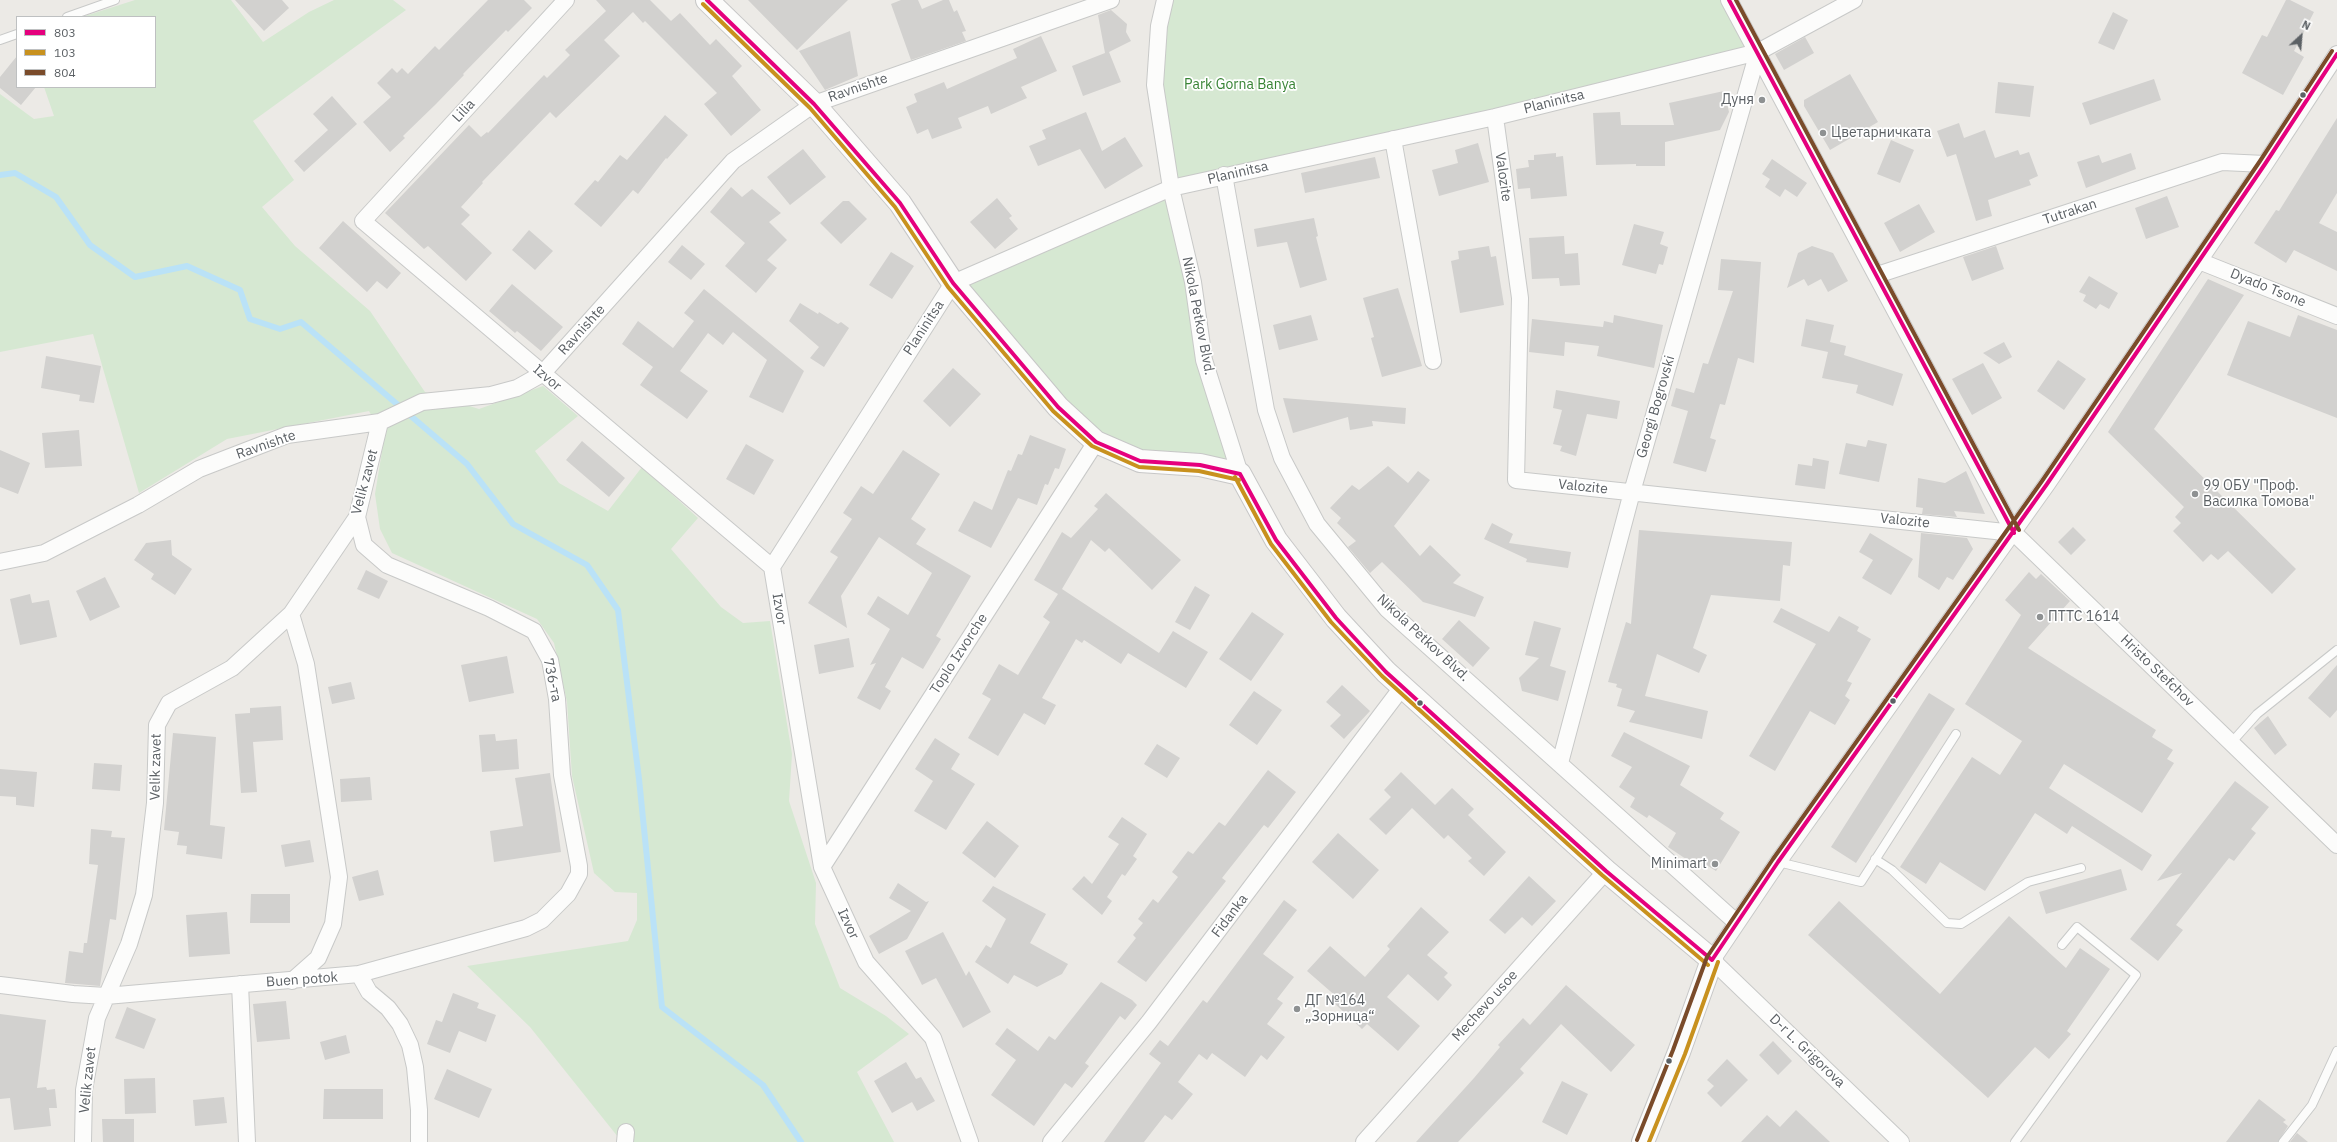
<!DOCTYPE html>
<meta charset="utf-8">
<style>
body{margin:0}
#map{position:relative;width:2337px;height:1142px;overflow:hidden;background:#eceae6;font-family:"IBM Plex Sans",sans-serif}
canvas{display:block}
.legend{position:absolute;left:16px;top:16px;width:140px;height:72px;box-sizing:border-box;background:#fff;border:1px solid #bec0c1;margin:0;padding:5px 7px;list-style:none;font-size:12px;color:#5c6165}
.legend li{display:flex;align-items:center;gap:8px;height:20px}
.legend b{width:20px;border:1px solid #bec0c1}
.north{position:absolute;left:2281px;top:16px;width:40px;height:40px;-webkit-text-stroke:3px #fff;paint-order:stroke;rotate:26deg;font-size:11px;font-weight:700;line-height:16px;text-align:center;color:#5c6165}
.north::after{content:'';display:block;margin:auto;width:14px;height:18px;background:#5c6165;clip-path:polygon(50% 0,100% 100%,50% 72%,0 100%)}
</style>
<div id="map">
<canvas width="2337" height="1142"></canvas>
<ul class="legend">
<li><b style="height:5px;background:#e5007d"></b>803</li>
<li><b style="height:5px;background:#c8911e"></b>103</li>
<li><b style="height:5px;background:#7a4b2a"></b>804</li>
</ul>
<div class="north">N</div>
</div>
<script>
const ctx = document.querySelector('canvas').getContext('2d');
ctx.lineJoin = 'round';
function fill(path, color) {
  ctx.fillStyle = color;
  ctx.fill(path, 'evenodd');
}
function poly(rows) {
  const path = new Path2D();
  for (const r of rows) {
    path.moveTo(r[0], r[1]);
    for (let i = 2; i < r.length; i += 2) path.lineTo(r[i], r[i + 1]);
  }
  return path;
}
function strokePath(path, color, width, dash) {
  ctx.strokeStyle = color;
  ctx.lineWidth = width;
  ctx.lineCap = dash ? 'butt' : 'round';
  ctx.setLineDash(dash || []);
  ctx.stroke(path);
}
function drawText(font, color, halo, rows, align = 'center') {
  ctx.font = font + ' "IBM Plex Sans",sans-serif';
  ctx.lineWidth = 3.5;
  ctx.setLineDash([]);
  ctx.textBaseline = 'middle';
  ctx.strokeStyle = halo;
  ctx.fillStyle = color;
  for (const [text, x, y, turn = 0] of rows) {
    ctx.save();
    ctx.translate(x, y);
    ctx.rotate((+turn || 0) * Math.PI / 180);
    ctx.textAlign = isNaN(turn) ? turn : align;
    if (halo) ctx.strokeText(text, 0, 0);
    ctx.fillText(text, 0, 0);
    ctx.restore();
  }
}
const green = poly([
 [135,0,231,0,263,42,309,12,334,0,393,0,406,10,253,121,294,180,262,207,295,246,370,311,425,392,479,409,543,386,578,416,535,451,559,483,608,511,642,467,698,518,671,549,721,607,743,623,770,621,792,754,789,801,816,883,815,924,840,988,886,1016,909,1034,857,1072,894,1142,622,1142,530,1027,467,966,628,941,637,920,637,893,615,892,594,873,572,776,567,702,554,643,537,619,392,553,380,529,375,494,384,439,369,411,227,439,139,493,93,334,0,352,0,94,34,119,54,116,44,87,155,87,155,17,82,17],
 [1167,0,1729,0,1758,52,1171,188,1240,474,1096,442,953,283,1171,188,1155,85]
]);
const stream = poly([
 [0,175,15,173,56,197,90,245,135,277,187,266,240,290,250,319,280,329,301,322,467,464,513,524,587,565,618,610,639,779,662,1007,763,1085,801,1142]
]);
const building = poly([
 [235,0,282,0,289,8,264,31],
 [488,0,524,0,532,8,508,32,506,30,463,74,464,75,436,104,403,136,405,138,390,152,363,122,391,97,377,83,392,68,397,73,402,68,408,74,435,46,439,50],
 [596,0,650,0,671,21,680,13,710,45,716,39,742,66,732,76,761,110,731,136,704,104,717,93,645,21,643,23,633,12,604,40,620,56,556,118,550,112,482,182,483,183,461,207,470,215,461,224,492,253,466,281,428,246,424,249,385,213,469,125,481,137,487,132,488,133,544,75,547,78,570,55,565,50,606,11],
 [748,0,848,0,797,50],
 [901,0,918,0,922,9,943,0,949,0,954,12,957,10,966,31,962,32,966,41,911,60,891,4],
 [2286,0,2290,0,2314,12,2294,51,2304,57,2283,95,2242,73,2262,35,2267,37],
 [1111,10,1127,24,1126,32,1131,41,1109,52,1121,82,1083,96,1072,66,1105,53,1098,15],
 [2113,12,2128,20,2114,50,2098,43],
 [850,31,858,76,825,90,799,51],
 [1041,36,1057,71,1021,87,1027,98,991,114,988,106,958,118,962,128,932,139,928,129,917,134,906,107,917,102,914,94,944,82,947,89,1017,58,1013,49],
 [1805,37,1814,53,1784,70,1775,54],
 [17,56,17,87,36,87,21,105,0,88,0,77],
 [1850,74,1878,122,1830,150,1804,106,1804,100],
 [2154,79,2161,100,2090,125,2082,103],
 [1998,82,2034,86,2030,117,1995,113],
 [1724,91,1729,112,1720,130,1665,142,1665,166,1636,166,1636,164,1596,165,1593,113,1620,112,1621,125,1674,125,1669,103],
 [332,96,357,124,304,172,294,161,328,130,313,114],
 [1086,112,1102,151,1125,137,1143,166,1105,189,1080,149,1038,166,1029,146,1046,139,1042,130],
 [665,115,688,135,667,159,666,158,638,194,633,190,601,227,574,204,595,180,598,182,620,155,627,160],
 [2337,118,2337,193,2319,223,2337,232,2337,271,2294,250,2286,263,2254,243,2276,210,2279,211],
 [1959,123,1964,138,1985,130,1995,158,2018,150,2020,155,2029,152,2038,176,2029,180,2031,185,1988,200,1992,216,1976,221,1956,154,1947,157,1937,131],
 [1891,140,1914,150,1900,183,1877,174],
 [1478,143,1489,182,1439,196,1432,170,1458,163,1455,150],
 [803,149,826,177,790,205,767,177],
 [1556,153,1556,157,1563,156,1567,196,1531,199,1530,188,1518,189,1516,169,1529,167,1528,160,1534,160,1534,155],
 [2131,153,2136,169,2086,188,2077,162,2099,155,2102,163],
 [1375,157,1380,178,1305,193,1301,173],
 [1772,159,1807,183,1797,197,1785,189,1780,197,1765,187,1770,179,1762,174],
 [731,187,742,197,752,189,781,213,769,222,787,240,767,260,777,268,756,293,725,266,745,243,710,212],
 [2167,196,2179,227,2146,239,2135,208],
 [997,198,1012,216,1009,218,1018,229,995,249,970,222],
 [843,201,849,201,867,219,841,244,820,223],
 [1919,204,1935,232,1900,252,1884,223],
 [1314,218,1318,236,1316,237,1327,280,1300,288,1287,242,1257,247,1254,229],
 [343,221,401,273,387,289,377,281,367,292,319,248],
 [1634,224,1664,232,1660,244,1668,247,1663,265,1659,264,1656,274,1622,265],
 [529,230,553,251,535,270,512,250],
 [1564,236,1565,254,1578,253,1580,285,1560,286,1559,278,1532,279,1529,238],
 [682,245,705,264,691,280,668,262],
 [1489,246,1491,257,1496,256,1504,305,1460,313,1451,261,1459,259,1458,251],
 [1812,246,1833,253,1848,281,1828,292,1821,279,1808,286,1804,279,1787,288,1798,253],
 [1996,246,2004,269,1972,281,1963,257],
 [891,252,914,266,892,299,869,285],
 [1721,259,1761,262,1754,363,1738,358,1725,405,1720,404,1710,438,1716,440,1706,472,1673,463,1688,411,1671,406,1676,388,1694,393,1703,363,1708,364,1733,291,1718,290],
 [2089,276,2118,293,2109,309,2100,304,2096,309,2083,301,2086,295,2079,292],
 [2208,279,2244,295,2154,429,2296,569,2272,594,2228,551,2218,560,2211,554,2203,562,2173,531,2181,523,2175,517,2184,507,2108,432],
 [512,284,563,327,541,351,517,331,515,333,489,311],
 [1398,288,1422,366,1382,377,1371,338,1374,337,1363,298],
 [704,289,804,371,783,413,749,397,767,360,733,332,723,345,708,333,680,371,708,391,687,419,640,385,653,367,622,344,638,321,673,348,694,321,684,313],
 [800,303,818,314,819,312,838,324,841,322,849,328,824,367,810,358,819,347,789,321],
 [1311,315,1318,340,1279,350,1273,325],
 [1614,315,1663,325,1654,368,1597,356,1599,346,1565,342,1564,356,1529,352,1532,319,1603,327,1604,321,1613,323],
 [2298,315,2337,330,2337,418,2227,375,2248,321,2290,337],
 [1806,319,1834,325,1830,342,1846,346,1844,355,1903,374,1893,406,1856,393,1858,385,1822,378,1828,352,1801,346],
 [2004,342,2012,357,1999,364,1983,353],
 [46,356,101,366,94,403,79,401,80,395,41,388],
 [2058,360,2086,379,2064,410,2037,391],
 [1983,363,2002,398,1972,415,1952,379],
 [953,368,981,394,950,427,923,401],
 [1556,390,1620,401,1617,419,1587,414,1576,456,1560,451,1562,446,1553,444,1562,410,1553,408],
 [1283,398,1406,408,1405,424,1372,421,1373,426,1350,430,1348,417,1293,433],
 [79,430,82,466,45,468,42,433],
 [1030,435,1066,449,1059,469,1055,468,1048,485,1045,484,1037,505,1018,498,991,548,958,531,974,501,992,510,1008,470,1011,471,1018,454,1022,455],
 [1868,440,1887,444,1879,482,1839,474,1846,443,1866,447],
 [582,441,625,478,609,497,566,460],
 [746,444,774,460,754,495,726,479],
 [0,450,30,463,18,494,0,487],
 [903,450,940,474,911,519,926,529,916,544,971,576,936,636,941,639,923,669,902,657,885,687,891,691,880,710,857,698,876,663,870,665,890,629,867,614,878,596,908,615,932,573,879,537,841,596,847,628,808,603,838,557,830,552,852,519,843,513,861,486,873,494],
 [1813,458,1829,461,1825,489,1795,485,1798,464,1812,466],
 [1388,466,1408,483,1418,471,1430,480,1394,526,1420,556,1430,545,1461,575,1453,583,1484,597,1475,617,1423,602,1382,562,1370,573,1348,547,1356,541,1337,523,1341,518,1330,508,1352,485,1359,490],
 [1966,471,1985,514,1954,511,1957,517,1922,514,1923,508,1916,507,1918,478,1945,483],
 [1106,493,1181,560,1152,590,1109,548,1105,552,1091,540,1062,589,1159,653,1173,631,1208,652,1186,688,1128,653,1121,664,1084,640,1082,643,1076,639,1042,698,1056,705,1045,725,1024,713,998,756,968,738,991,699,982,694,999,664,1018,675,1050,622,1043,617,1058,594,1034,580,1062,532,1071,538,1098,509,1094,506],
 [1492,523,1513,534,1509,543,1571,552,1568,568,1526,562,1527,559,1484,539],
 [2073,527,2086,540,2071,555,2058,542],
 [1639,530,1792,542,1790,566,1783,565,1780,601,1711,595,1693,648,1707,655,1699,673,1657,654,1645,696,1708,711,1702,739,1629,722,1635,711,1617,706,1622,689,1616,687,1617,684,1608,682,1626,622,1631,624],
 [1870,533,1913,559,1891,595,1862,578,1873,560,1859,552],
 [1921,533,1967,538,1973,549,1953,580,1947,577,1939,590,1918,577],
 [171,540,172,555,192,569,175,595,151,579,154,574,134,560,146,543],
 [366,570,388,581,379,599,357,589],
 [2029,572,2036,579,2041,574,2070,601,2028,648,2156,730,2152,737,2173,750,2167,759,2174,763,2142,813,2064,764,2049,788,2152,855,2142,871,2072,826,2067,834,2035,813,1985,891,1940,862,1926,884,1900,867,1972,757,2000,775,2022,741,1965,704,2021,615,2005,600],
 [105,577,120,607,90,621,76,591],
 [1195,586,1210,595,1190,630,1175,622],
 [30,594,32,603,49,600,57,637,20,645,10,599],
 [1781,608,1829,632,1839,616,1859,627,1857,631,1871,639,1847,681,1852,683,1845,696,1850,700,1835,725,1810,711,1775,771,1749,756,1816,644,1773,622],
 [1252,612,1284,634,1251,681,1219,659],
 [1459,620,1490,648,1473,667,1442,639],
 [1534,621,1561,628,1550,666,1566,671,1558,701,1522,691,1519,678,1539,658,1525,655],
 [849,638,854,667,819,674,814,645],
 [507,656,514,693,469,702,461,665],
 [2337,665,2337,710,2330,718,2308,698],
 [351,682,355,699,332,704,328,687],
 [1342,685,1370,711,1344,739,1330,726,1341,715,1326,702],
 [1254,691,1282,710,1257,745,1229,725],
 [1929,693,1955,709,1856,863,1831,847],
 [281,706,283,740,253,742,257,792,241,793,235,714,250,713,250,708],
 [2268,716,2287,745,2275,755,2254,728],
 [1624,732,1690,766,1680,785,1724,813,1720,819,1740,832,1716,871,1695,858,1692,863,1668,847,1676,833,1649,815,1647,818,1630,807,1635,798,1619,787,1632,767,1611,756],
 [173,733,216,737,210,825,225,827,222,859,186,854,187,846,177,845,179,832,164,830],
 [495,734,496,741,517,739,519,769,482,772,479,735],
 [935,738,960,754,951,769,975,784,946,830,914,811,933,781,915,769],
 [1157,744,1180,758,1167,778,1144,764],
 [94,763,122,765,120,791,92,789],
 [0,769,37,772,34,807,16,805,16,797,0,796],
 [1268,770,1296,792,1268,828,1264,825,1222,878,1226,881,1146,982,1117,962,1136,938,1133,935,1143,923,1138,919,1153,899,1158,903,1178,877,1172,872,1188,851,1193,854,1219,822,1225,826],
 [1401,772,1435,805,1452,788,1474,809,1468,815,1506,852,1484,876,1468,861,1472,858,1448,835,1444,839,1412,808,1386,835,1369,819,1391,797,1384,790],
 [550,773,561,852,494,862,490,831,523,826,515,778],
 [370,777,372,800,341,802,340,779],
 [2235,781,2269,807,2251,829,2256,833,2234,861,2229,858,2176,925,2183,930,2158,961,2130,939,2182,873,2157,881],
 [1122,817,1147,834,1133,856,1137,859,1125,876,1122,874,1107,897,1112,901,1102,915,1072,889,1084,876,1092,884,1119,844,1108,837],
 [987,821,1019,846,995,878,962,853],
 [91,829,112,831,111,837,125,838,116,920,110,919,100,986,65,983,69,951,83,953,84,943,87,943,98,865,89,864],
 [1338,833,1379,870,1353,899,1312,862],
 [310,840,314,862,285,867,281,845],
 [2121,869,2127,890,2046,914,2039,892],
 [378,870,384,895,359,901,352,877],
 [1529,876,1556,901,1532,926,1522,917,1505,934,1489,920],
 [898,883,926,902,929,901,907,939,879,954,869,936,911,911,889,898],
 [993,886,1046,914,1030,943,1068,964,1062,974,1037,987,1014,975,1008,984,975,962,986,945,991,948,1006,919,982,901],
 [251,894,290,894,290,923,250,923],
 [1284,900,1297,910,1263,954,1294,977,1277,999,1283,1003,1267,1024,1285,1037,1267,1060,1261,1055,1245,1077,1212,1053,1207,1060,1199,1054,1178,1082,1193,1094,1172,1120,1165,1115,1144,1142,1104,1142,1161,1063,1149,1054,1160,1040,1168,1046,1203,1000,1207,1003],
 [1839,901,1940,994,2009,916,2066,968,2080,948,2110,969,2067,1031,2071,1034,2049,1059,2035,1047,1988,1098,1808,935],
 [1421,907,1449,932,1427,955,1448,973,1444,977,1452,985,1438,1001,1408,974,1387,997,1420,1026,1398,1051,1367,1024,1362,1029,1334,1003,1338,998,1307,971,1330,946,1365,977,1390,949,1387,946],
 [227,912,230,954,189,957,186,915],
 [943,932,966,976,969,971,991,1012,963,1028,936,978,922,985,905,951],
 [1101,982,1132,1000,1137,1005,1125,1020,1120,1016,1085,1063,1089,1066,1072,1088,1065,1083,1034,1126,991,1095,1016,1060,995,1044,1007,1028,1038,1051,1049,1036,1055,1040],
 [1566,985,1635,1045,1611,1072,1561,1024,1520,1069,1524,1073,1458,1142,1416,1142,1474,1078,1500,1047,1498,1045,1523,1018,1530,1025],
 [453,993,479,1003,477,1008,496,1015,486,1042,459,1031,450,1053,427,1044,436,1020,442,1022],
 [286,1001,290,1039,257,1042,253,1004],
 [127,1007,156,1019,144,1049,115,1038],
 [0,1014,46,1020,37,1088,46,1087,47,1090,55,1089,57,1108,49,1108,51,1126,14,1130,10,1098,0,1099],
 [346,1035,350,1053,325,1060,320,1042],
 [1773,1041,1792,1061,1778,1075,1759,1055],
 [1727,1059,1748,1080,1721,1107,1707,1093,1714,1086,1707,1080],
 [906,1062,916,1079,921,1077,935,1101,917,1111,912,1102,892,1113,874,1081],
 [447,1069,492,1089,479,1118,434,1099],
 [155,1078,156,1113,125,1114,124,1079],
 [1562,1081,1588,1094,1567,1135,1542,1122],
 [324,1089,383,1089,383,1119,323,1119],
 [224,1097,227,1123,195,1126,193,1100],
 [2259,1099,2286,1120,2283,1122,2288,1126,2278,1142,2226,1142],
 [1796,1110,1830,1142,1741,1142,1767,1115,1780,1127],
 [102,1119,134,1119,134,1142,103,1142],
 [2297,1133,2308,1142,2290,1142]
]);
const lane = poly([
 [67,17,115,0],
 [0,40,17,34],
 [2231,743,2257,714,2337,650],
 [1875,859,1892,870,1947,923,1961,924,2028,882,2081,868],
 [1778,862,1861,882,1956,734],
 [2015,1142,2136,975,2077,927,2062,945],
 [2283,1142,2312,1105,2337,1051]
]);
const street = poly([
 [566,0,363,221,772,567,822,867,866,962,933,1038,970,1142],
 [1165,0,1159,26,1155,85,1171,188,1193,282,1204,360,1240,474],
 [1729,0,2014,533,2337,845],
 [1495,117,1520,298,1516,480,2014,533],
 [1393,139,1433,361],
 [1224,175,1266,410,1282,458,1317,524,1387,609,1737,923],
 [2199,261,2337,316],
 [1877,275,2222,162,2265,164],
 [0,562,44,553,138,505,199,469,287,435,380,422,422,402,491,395,517,388,542,374,733,161,814,104,1111,0],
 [772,567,953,283,1171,188,1495,117,1758,52,1854,0],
 [291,614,306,664,339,877,333,924,318,958,292,981],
 [1560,763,1632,492,1758,52],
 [822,867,1096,442],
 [359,974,369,992,388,1008,400,1024,410,1045,415,1067,419,1110,419,1142],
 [240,984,247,1142],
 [0,985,73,994,106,996,359,974,526,928,542,920,568,894,579,874,579,866,562,775,557,699,550,660,534,631,489,608,387,565,364,545,357,517],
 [83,1142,84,1090,97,1018,129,944,144,895,155,803,157,725,169,703,232,668,291,614,357,517,380,422],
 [625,1142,626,1132],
 [1051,1142,1149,1022,1403,686],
 [1364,1142,1606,871],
 [1901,1142,1712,960,1778,862,2047,484,2265,164,2337,54]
]);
const secondary = poly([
 [707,0,814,104,900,203,953,283,1058,407,1096,442,1140,461,1200,465,1240,474,1276,540,1336,618,1386,672,1606,871,1712,960,1679,1052,1643,1142]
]);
const bus1 = poly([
 [707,0,814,104,900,203,953,283,1058,407,1096,442,1140,461,1200,465,1240,474],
 [1729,0,2014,533],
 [1240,474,1276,540,1336,618,1386,672,1606,871,1712,960],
 [1712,960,1778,862,2047,484,2265,164,2337,54]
]);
const bus2 = poly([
 [703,4,810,108,895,207,948,287,1053,411,1092,446,1139,467,1199,471,1239,480],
 [1235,477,1271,544,1331,622,1382,676,1602,875,1708,965],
 [1649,1142,1685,1054,1718,962]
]);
const bus3 = poly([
 [1736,0,2019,530],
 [1637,1140,1673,1050,1707,957,1773,859,2042,481,2260,161,2332,51]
]);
const markers = [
 [2303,95,3.5,"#5c6165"],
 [1762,100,4,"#8e9192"],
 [1823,133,4,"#8e9192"],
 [2195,494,4,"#8e9192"],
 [2040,617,4,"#8e9192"],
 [1893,701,3.5,"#5c6165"],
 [1420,703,3.5,"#5c6165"],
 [1715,864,4,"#8e9192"],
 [1297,1009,4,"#8e9192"],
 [1669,1061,3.5,"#5c6165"]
];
const parkNames = [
 ["Park Gorna Banya",1240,85]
];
const streetNames = [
 ["Ravnishte",858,88,-19],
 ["Planinitsa",1554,102,-14],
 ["Lilia",464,111,-47],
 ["Planinitsa",1238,173,-13],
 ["Valozite",1503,177,82],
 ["Tutrakan",2070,212,-18],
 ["Dyado Tsone",2268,288,22],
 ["Nikola Petkov Blvd.",1198,316,79],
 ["Planinitsa",924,328,-57],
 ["Ravnishte",582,330,-48],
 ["Izvor",547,378,40],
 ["Georgi Bogrovski",1656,407,-74],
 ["Ravnishte",266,445,-19],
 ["Velik zavet",365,482,-75],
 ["Valozite",1583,487,6],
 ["Valozite",1905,521,6],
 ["Izvor",779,609,81],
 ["Nikola Petkov Blvd.",1423,638,43],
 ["Toplo Izvorche",959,654,-57],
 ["Hristo Stefchov",2157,671,44],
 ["736-та",552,680,78],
 ["Velik zavet",156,767,-89],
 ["Fidanka",1230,916,-53],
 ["Izvor",848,924,65],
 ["Buen potok",302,980,-4],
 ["Mechevo usoe",1485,1006,-48],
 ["D-r L. Grigorova",1807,1051,44],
 ["Velik zavet",88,1080,-84]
];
const poiNames = [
 ["Дуня",1754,100,"right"],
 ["Цветарничката",1831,133],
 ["99 ОБУ \"Проф.",2203,486],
 ["Василка Томова\"",2203,502],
 ["ПТТС 1614",2048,617],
 ["Minimart",1707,864,"right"],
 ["ДГ №164",1305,1001],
 ["„Зорница“",1305,1017]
];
fill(green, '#d6e8d2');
strokePath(stream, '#bae2f7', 6);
fill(building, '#d2d1cf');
strokePath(lane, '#c8c9c8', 10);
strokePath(street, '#c8c9c8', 18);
strokePath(secondary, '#c7c7c7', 24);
strokePath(lane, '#fcfcfb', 8);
strokePath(street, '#fcfcfb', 16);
strokePath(secondary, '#fcfcfb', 22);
strokePath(bus1, '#e5007d', 4);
strokePath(bus2, '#c8911e', 4);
strokePath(bus3, '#7a4b2a', 4);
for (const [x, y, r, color] of markers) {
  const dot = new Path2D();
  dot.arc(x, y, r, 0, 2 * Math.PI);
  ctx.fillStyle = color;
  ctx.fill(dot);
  strokePath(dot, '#fff', 1.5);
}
drawText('14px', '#388335', '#fff', parkNames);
drawText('14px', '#5c6165', '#fff', streetNames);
drawText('14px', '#5c6165', '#fff', poiNames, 'left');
</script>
